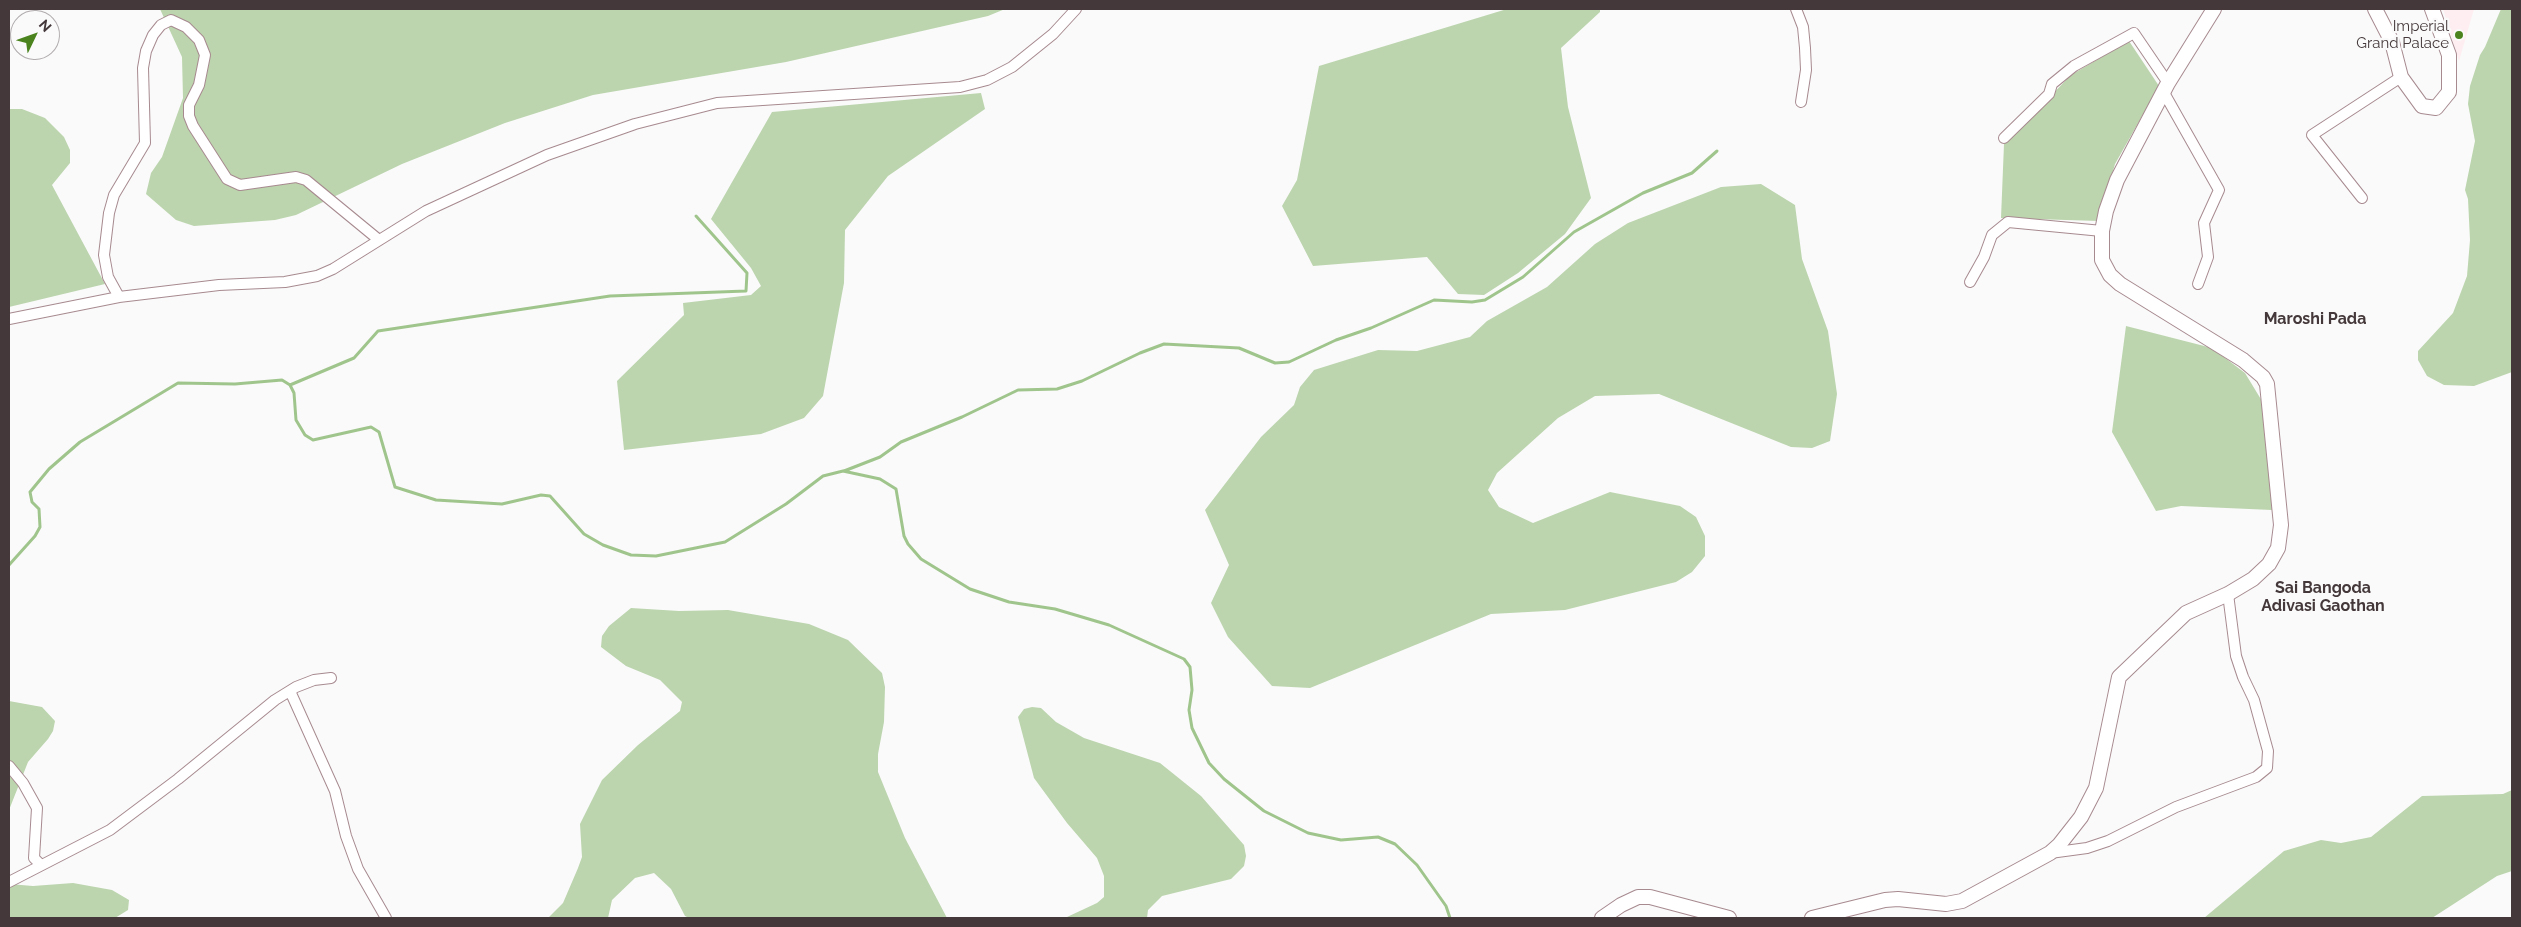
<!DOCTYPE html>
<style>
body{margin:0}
#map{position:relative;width:2521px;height:927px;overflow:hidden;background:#fafafa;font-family:Raleway,sans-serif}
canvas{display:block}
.frame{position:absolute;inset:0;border:10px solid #44383a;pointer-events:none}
.north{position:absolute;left:10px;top:10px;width:50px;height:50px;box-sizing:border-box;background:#fafafa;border:1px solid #b1acad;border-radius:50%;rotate:48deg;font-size:14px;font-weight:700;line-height:20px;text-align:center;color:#44383a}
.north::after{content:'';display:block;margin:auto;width:18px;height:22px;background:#4b841f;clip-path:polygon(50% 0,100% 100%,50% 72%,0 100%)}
</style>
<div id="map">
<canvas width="2521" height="927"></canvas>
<div class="frame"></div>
<div class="north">N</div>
</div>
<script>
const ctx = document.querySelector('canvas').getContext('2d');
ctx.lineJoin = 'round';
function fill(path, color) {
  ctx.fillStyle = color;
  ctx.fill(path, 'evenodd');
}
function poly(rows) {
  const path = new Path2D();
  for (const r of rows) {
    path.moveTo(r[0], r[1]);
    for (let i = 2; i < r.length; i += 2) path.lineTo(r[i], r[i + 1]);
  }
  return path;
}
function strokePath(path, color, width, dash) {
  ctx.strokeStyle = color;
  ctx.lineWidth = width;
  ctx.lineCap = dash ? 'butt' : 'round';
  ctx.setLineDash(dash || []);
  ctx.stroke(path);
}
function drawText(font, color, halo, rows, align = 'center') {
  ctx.font = font + ' Raleway,sans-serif';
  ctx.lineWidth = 4.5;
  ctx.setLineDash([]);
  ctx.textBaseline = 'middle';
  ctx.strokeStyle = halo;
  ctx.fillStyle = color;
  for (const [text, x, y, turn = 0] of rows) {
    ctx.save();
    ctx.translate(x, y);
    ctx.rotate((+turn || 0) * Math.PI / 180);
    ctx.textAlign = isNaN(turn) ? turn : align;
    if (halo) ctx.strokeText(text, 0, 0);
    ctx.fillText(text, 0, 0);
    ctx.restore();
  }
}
const built = poly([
 [2443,9,2474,9,2459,61]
]);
const green = poly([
 [160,9,1005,9,988,16,786,62,593,95,505,123,402,164,296,215,275,220,194,226,176,220,146,194,151,173,162,157,183,98,182,57],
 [1507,9,1600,9,1600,12,1561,48,1568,107,1591,198,1565,234,1518,273,1484,295,1458,294,1427,257,1313,266,1282,206,1297,180,1319,66],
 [2501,9,2512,9,2512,372,2474,386,2444,385,2427,376,2418,360,2418,351,2453,313,2467,276,2470,240,2468,199,2465,190,2475,141,2468,104,2470,86,2480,55,2485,47],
 [2129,41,2159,86,2115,164,2099,221,2001,218,2004,144,2071,75],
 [981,93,985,109,888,176,845,230,844,283,823,396,804,418,761,434,624,450,617,381,684,315,683,303,751,295,761,286,751,268,711,219,772,112],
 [9,109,22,109,45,118,64,137,70,150,70,163,52,185,105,284,9,307],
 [1761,184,1795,205,1802,259,1828,331,1837,394,1830,441,1812,448,1791,447,1659,394,1595,396,1558,418,1497,473,1488,490,1499,507,1533,523,1610,492,1680,506,1696,517,1705,536,1705,556,1692,572,1676,582,1565,610,1491,614,1310,688,1272,686,1228,637,1211,603,1229,565,1205,510,1261,437,1294,405,1300,387,1314,370,1378,350,1417,351,1470,337,1487,321,1547,287,1595,244,1628,223,1721,187],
 [2126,326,2212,348,2245,373,2262,401,2272,510,2181,506,2156,511,2112,432],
 [631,608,679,611,728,610,809,624,848,640,882,673,885,687,884,722,878,754,878,772,905,838,947,918,689,918,685,916,671,889,654,873,635,878,612,900,608,918,548,918,563,903,578,868,582,857,580,824,602,780,638,745,680,711,682,702,660,680,626,666,601,647,602,636,609,626],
 [9,701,42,707,55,721,53,731,48,739,28,762,9,810],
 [1032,707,1041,708,1056,722,1084,738,1160,763,1201,796,1244,845,1246,856,1244,866,1231,879,1162,896,1148,910,1147,918,1054,918,1067,917,1097,903,1104,897,1104,876,1097,858,1067,823,1034,778,1018,717,1024,709],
 [2512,790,2512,871,2497,876,2432,918,2204,918,2284,851,2321,840,2341,843,2371,837,2422,796,2503,794],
 [73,883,112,890,129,900,128,910,115,918,9,918,9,884,33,886]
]);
const stream = poly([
 [290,385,354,358,378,331,610,296,746,291,747,273,696,216],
 [844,471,880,457,901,442,962,417,1018,390,1057,389,1082,381,1140,353,1164,344,1239,348,1275,363,1289,362,1336,340,1371,328,1434,300,1472,302,1485,300,1523,277,1574,232,1643,193,1692,173,1717,151],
 [9,565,35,536,40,527,39,509,32,502,30,492,49,469,80,442,178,383,235,384,282,380,290,385,294,393,296,420,305,435,313,440,371,427,379,432,395,487,436,500,502,504,541,495,550,496,584,534,603,545,631,555,656,556,725,542,786,504,823,476,843,471,880,479,896,489,904,536,908,544,921,559,970,589,1009,602,1055,609,1109,625,1184,659,1190,667,1192,690,1189,710,1192,728,1209,763,1224,779,1264,811,1308,833,1341,840,1378,837,1395,844,1417,865,1446,906,1450,918]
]);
const street = poly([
 [1796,9,1803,27,1805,48,1806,70,1801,102],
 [2163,91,2219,190,2204,223,2208,257,2198,284],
 [2004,138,2049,94,2052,84,2074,66,2134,33,2168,83],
 [2362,198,2312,135,2401,77],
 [1970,282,1984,257,1992,235,2008,222,2102,231],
 [119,297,108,277,104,255,109,213,114,195,145,143,143,68,146,51,153,35,161,25,171,20,186,27,199,40,205,55,199,85,189,105,189,116,193,126,227,179,240,185,296,177,306,180,379,240],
 [9,319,119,297,219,285,285,282,317,276,333,269,426,211,547,155,635,124,717,103,960,87,987,80,1012,67,1053,34,1076,9],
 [290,691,335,791,346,836,358,869,386,918],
 [9,766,23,783,37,808,34,858,41,865],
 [2050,853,2087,848,2108,841,2176,807,2256,777,2267,768,2268,751,2254,700,2243,677,2236,656,2228,594],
 [9,882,110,830,178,779,275,700,296,687,314,680,331,678]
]);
const secondary = poly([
 [2375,9,2392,42,2401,77,2422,106,2436,108,2449,92,2449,55,2432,9],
 [1602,918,1621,905,1638,897,1650,897,1729,918],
 [1812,918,1885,900,1898,899,1946,904,1962,901,2050,853,2059,845,2081,817,2096,788,2119,677,2186,613,2228,594,2253,579,2269,564,2278,548,2281,525,2267,384,2263,377,2243,360,2120,284,2110,275,2102,260,2102,231,2106,211,2117,180,2168,83,2214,9]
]);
const markers = [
 [2459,35,5,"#4b841f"]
];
const poiNames = [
 ["Imperial",2449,26],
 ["Grand Palace",2449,43]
];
const neighbourhoodNames = [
 ["Maroshi Pada",2315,319],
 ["Sai Bangoda",2323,588],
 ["Adivasi Gaothan",2323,606]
];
fill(built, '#feeef1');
fill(green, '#bcd5ae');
strokePath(stream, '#a0c58c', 3);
strokePath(street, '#a78a90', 12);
strokePath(secondary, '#a78a90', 16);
strokePath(street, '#fff', 10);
strokePath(secondary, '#fff', 14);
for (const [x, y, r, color] of markers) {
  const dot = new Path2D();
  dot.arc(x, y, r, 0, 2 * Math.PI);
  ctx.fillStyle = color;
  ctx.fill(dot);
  strokePath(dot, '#fafafa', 2);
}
drawText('15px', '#44383a', '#fafafa', poiNames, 'right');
drawText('bold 16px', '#44383a', '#fafafa', neighbourhoodNames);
</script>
